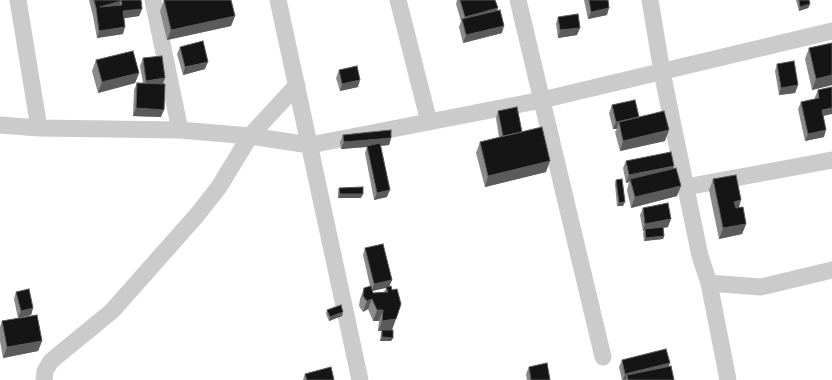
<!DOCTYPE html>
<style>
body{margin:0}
canvas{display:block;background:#fff}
</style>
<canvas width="832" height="380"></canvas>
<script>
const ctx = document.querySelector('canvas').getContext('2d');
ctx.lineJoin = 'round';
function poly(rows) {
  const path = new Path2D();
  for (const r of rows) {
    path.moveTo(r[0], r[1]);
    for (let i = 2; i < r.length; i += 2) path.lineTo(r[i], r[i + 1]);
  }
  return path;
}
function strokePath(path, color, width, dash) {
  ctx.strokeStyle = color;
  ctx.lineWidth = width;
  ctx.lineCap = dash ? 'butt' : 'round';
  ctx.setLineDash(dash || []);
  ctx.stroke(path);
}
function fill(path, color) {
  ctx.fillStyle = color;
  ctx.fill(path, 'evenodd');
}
const minor = poly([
 [18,0,39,128],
 [153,0,180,130],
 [278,0,360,380],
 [398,0,429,122],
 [518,0,603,357],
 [650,0,662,72,700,256,709,283,761,287,832,270],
 [0,125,39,128,180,130,250,136,310,145,542,100,832,31],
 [686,187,832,160],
 [709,283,728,380],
 [44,380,45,371,51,361,112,311,197,215,219,187,250,136,297,85]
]);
const wall = poly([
 [89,0,141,0,142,9,139,16,124,18,123,34,97,38,93,16],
 [164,0,235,16,231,26,167,40,160,11],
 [457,0,495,0,498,8,496,11,502,33,463,43,459,27,461,21,456,4],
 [584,0,608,0,607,15,588,19],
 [796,0,809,0,810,4,808,8,799,11],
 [558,17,577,35,558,38,556,24],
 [832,43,832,85,812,90,805,59,809,48],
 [180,47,205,69,183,75,177,54],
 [143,58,165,78,163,84,161,117,133,116,134,90,137,83,143,83,140,66],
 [96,60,139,73,135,83,98,93,92,71],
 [777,64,798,85,795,93,779,95,775,71],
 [339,70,358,87,340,91,336,78],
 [818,90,823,116,824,137,805,141,798,109,801,102,815,99,815,97],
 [612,105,639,117,665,141,620,151,615,132,617,129,613,129,609,113],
 [498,111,522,132,546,172,485,187,476,153,480,142,499,137,496,118],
 [343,135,391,138,389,145,381,146,387,197,374,200,365,153,367,147,341,149,340,142],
 [626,161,673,169,677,196,631,208,627,190,629,182,626,183,623,168],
 [713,179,739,207,746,224,742,234,719,239,709,190],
 [616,180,623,206,617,206,615,184],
 [339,188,361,198,338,198,338,192],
 [643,208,668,227,663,228,664,236,663,239,644,241,643,233,644,231,643,231,640,215],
 [365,248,392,280,389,286,392,330,390,330,393,338,391,341,380,341,381,334,382,331,378,331,379,321,373,321,368,309,363,312,359,306,360,299,364,288,370,286,363,255],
 [386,288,384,292,373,293,372,291],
 [16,292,33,308,31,315,18,318,14,299],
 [327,310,343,312,342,316,329,321,326,314],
 [2,321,42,341,38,351,3,358,0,341,0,327],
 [622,360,670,363,668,367,674,380,622,380,619,367],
 [529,367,550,380,527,380,526,374],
 [305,374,334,380,303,380]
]);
const shadedWall = poly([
 [121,1,118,9,100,7],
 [810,4,808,8,799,11,800,7],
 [498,8,495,15,463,23,465,17],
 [609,8,607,15,588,19,591,12],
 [142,9,139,16,120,19,123,11],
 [235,16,231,26,167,40,171,30],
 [504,26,502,33,463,43,466,35],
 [125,27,123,34,97,38,99,31],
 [580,28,577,35,558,38,560,30],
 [208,62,205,69,183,75,185,67],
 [139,73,135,83,98,93,102,82],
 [832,75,832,85,812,90,816,79],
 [165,78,162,85,143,88,146,81],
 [360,80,358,87,340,91,342,84],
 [798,85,795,93,779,95,781,88],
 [136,108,164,110,161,117,133,116],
 [832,108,832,114,819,117,822,110],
 [639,117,636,124,619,122,617,129,613,129,616,122],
 [669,130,665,141,620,151,623,141],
 [826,130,824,137,805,141,808,134],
 [391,138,389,145,341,149,344,142],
 [550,161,546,172,485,187,488,176],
 [674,166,671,174,630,179,629,182,626,183,629,175],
 [681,186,677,196,631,208,635,197],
 [390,190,387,197,374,200,377,193],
 [340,194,363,194,361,198,338,198],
 [741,200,738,211,731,212,734,202],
 [625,202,623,206,617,206,619,203],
 [671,219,668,227,645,231,645,229,644,231,643,231,645,224],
 [746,224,742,234,719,239,723,228],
 [664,236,663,239,644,241,646,238],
 [392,280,389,287,372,291,374,284],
 [372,299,368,309,363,312,367,301],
 [33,308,31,315,18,318,21,311],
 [377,310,383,310,379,321,373,321],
 [343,312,342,316,329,321,330,317],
 [396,319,392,330,378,331,382,321],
 [382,337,393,338,391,341,380,341],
 [42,341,38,351,3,358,7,347],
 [670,363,667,370,627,375,626,380,623,380,625,374]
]);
const building = poly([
 [94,0,120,0,121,1,100,7,122,5,121,0,141,0,142,9,123,11,125,27,99,31,96,8,94,0],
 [164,0,231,0,235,16,171,30,164,0],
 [460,0,495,0,498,8,465,17,460,0],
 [589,0,608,0,609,8,591,12,589,0],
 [799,0,809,0,810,4,800,7,799,0],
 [500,10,504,26,466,35,462,19,500,10],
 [578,14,580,28,560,30,558,17,578,14],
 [203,41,208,62,185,67,180,47,203,41],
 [832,43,832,75,816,79,809,48,832,43],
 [133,51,139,73,102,82,96,60,133,51],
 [162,56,165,78,146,81,143,58,162,56],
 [794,61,798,85,781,88,777,64,794,61],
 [357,66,360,80,342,84,339,70,357,66],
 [137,83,165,84,164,110,136,108,137,83],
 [832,87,832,108,822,110,826,130,808,134,801,102,819,98,818,90,832,87],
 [635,100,639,117,616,122,612,105,635,100],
 [517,107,522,132,503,136,498,111,517,107],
 [664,111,669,130,623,141,619,122,664,111],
 [542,127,550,161,488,176,480,142,542,127],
 [391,130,391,138,344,142,343,135,391,130],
 [380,143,390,190,377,193,367,146,380,143],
 [671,152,674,166,629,175,626,161,671,152],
 [676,168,681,186,635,197,630,179,676,168],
 [736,175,741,200,734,202,736,208,743,207,746,224,723,228,713,179,736,175],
 [622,179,625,202,619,203,616,180,622,179],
 [363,187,363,194,340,194,339,188,363,187],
 [668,203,671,219,645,224,643,208,668,203],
 [663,227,664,236,646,238,645,229,663,227],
 [383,244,392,280,374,284,365,248,383,244],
 [371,286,373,293,388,292,386,287,391,286,392,290,397,289,401,304,396,319,382,321,383,310,377,310,372,299,367,301,363,296,364,288,371,286],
 [29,289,33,308,21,311,16,292,29,289],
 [341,305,343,312,330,317,327,310,341,305],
 [37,315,42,341,7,347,2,321,37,315],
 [382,330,393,330,393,338,382,337,382,330],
 [666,349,670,363,625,374,622,360,666,349],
 [547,363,550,380,531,380,529,367,547,363],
 [671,366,674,380,628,380,627,375,671,366],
 [331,367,334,380,307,380,305,374,331,367]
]);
strokePath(minor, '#cbcbcb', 17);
fill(wall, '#8a8a8a');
fill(shadedWall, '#5b5b5b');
fill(building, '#151515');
strokePath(building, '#5b5b5b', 1);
</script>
